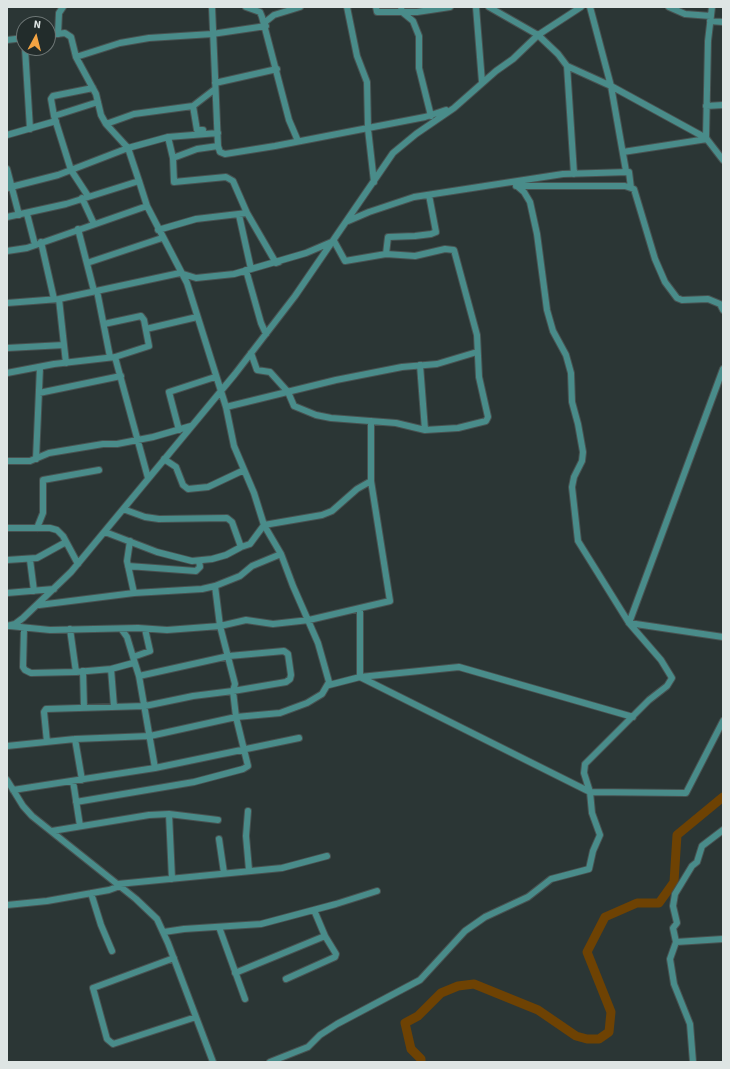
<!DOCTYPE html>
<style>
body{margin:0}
#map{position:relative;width:730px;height:1069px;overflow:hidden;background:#2b3635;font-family:"Source Sans 3",sans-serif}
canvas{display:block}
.frame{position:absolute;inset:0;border:8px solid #dee5e4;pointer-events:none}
.north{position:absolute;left:16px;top:16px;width:40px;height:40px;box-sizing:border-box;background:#222c2b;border:1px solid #6d7675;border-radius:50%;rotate:7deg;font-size:11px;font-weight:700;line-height:16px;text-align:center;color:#dee5e4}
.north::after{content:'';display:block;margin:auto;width:14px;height:18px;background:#f4a443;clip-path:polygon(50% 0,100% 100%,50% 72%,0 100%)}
</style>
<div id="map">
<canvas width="730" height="1069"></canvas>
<div class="frame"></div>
<div class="north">N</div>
</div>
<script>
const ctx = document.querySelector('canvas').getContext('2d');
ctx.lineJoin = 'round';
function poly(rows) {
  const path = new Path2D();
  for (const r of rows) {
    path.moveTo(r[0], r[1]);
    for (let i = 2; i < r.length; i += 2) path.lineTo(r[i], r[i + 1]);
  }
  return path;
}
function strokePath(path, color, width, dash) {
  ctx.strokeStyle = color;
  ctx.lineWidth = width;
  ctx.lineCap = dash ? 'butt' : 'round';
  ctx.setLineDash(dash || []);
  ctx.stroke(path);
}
const river = poly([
 [421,1062,421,1059,411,1049,405,1023,418,1016,441,993,458,986,474,984,538,1010,576,1036,587,1039,599,1039,609,1032,611,1012,587,952,605,917,637,903,659,903,674,882,677,835,723,797]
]);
const street = poly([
 [212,7,218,146],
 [246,7,260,12,262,17,289,120,298,141],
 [347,7,357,56,367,82,368,129,374,182],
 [376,7,377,12,417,12,450,7],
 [401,7,402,12,413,21,419,36,419,68,431,116],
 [476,7,482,82],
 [489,7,538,35,558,54,567,66,611,86,706,138,723,160],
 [590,7,611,86,626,171],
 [669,7,685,14,711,16],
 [710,21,723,22],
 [264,23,274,15,300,7],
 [58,34,59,13,63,7],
 [48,35,65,33,71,37,76,57,96,94,101,115,106,124,128,148,139,181],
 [7,40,24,38],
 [25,48,30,129],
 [76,57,120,43,149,38,212,34,266,26],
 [567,66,574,174],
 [215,83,277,69],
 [193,106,197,130,203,130],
 [706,106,723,105],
 [54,116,98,102],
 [106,124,134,114,193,106,215,89],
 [7,135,56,121],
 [168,137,173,158,174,182,226,177,233,181,247,213],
 [706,138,708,41,712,7],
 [623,152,707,139],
 [173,158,197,149,218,146,220,152,225,154,275,146,425,117,446,110],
 [7,169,19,215],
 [516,186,625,186,634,189,655,259,665,282,677,298,682,300,708,299,720,304,723,310],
 [7,188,58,175,128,148,168,137,218,133],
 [88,196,71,170,54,116,51,99,53,96,93,88],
 [82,198,94,224],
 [27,214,35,245],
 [239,215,251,269],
 [7,217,66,204,139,181,147,206],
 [348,221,369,212,414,197,563,174,629,172,631,188],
 [78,229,94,291],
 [158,230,196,219,247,213,276,263,279,262],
 [41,242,54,299],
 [7,251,27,248,147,206,187,283,226,407,234,446,254,493,264,525,281,554,293,586,318,643,329,682,322,694,307,703,280,713,236,717,150,736,75,739,7,746],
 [386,254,388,237,415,236,431,234,436,232,429,195],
 [87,263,162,238],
 [246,270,261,323,266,334],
 [97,291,110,357],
 [59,299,64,345],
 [7,303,59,299,180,273,196,278,234,274,306,253,334,241],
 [146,329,197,317],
 [7,348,64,345,66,363],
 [251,353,257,370,270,372,288,392,294,406,316,415,331,418,396,423,425,430,458,428,486,421,488,417,479,377,477,335,454,250,445,249,415,256,386,254,345,261,334,241],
 [115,357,148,478],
 [420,365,425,430],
 [723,369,629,623,723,637],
 [7,373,54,364,115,357,149,346,144,320,141,316,104,324],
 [39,393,121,376],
 [226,407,336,380,402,367,437,364,477,352],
 [179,430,169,392,215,377],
 [36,459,40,367],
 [164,459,176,467,183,485,188,489,208,487,244,470],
 [7,461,30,461,49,453,103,444,117,444,153,437,191,426],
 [123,509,145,517,159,519,227,518,232,522,241,547,250,544,264,525,322,515,332,511,357,489,371,481],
 [7,528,50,528,57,530,63,536,78,564],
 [37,528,43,513,43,480,99,470],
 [105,532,157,552,192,561,212,559,226,555,241,547],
 [130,541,127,561,134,593],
 [7,560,37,558,66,542],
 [30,560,34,591],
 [128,566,196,571,200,567,199,561],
 [7,593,54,589],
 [39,605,134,593,202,589,215,586,240,576,252,566,281,554],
 [360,608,360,677,590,792,686,793,723,721],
 [7,626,15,624,23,618,71,572,235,374,295,296,393,153,416,134,454,108,496,71,513,59,538,35,581,7],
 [10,626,50,630,138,628,167,630,220,626,246,620,273,624,309,620,390,601,371,481,371,421],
 [24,628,23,667,25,670,31,673,76,672],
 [70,629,76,672,111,669,133,663],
 [145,629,150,651,133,657,139,676,155,768],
 [122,630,127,637,133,657],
 [111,669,114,707],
 [83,671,84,708],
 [329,685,360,677,459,667,633,717],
 [75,739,82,780],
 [47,742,44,712,46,709,145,706,193,696,233,691,286,682,290,679,291,675,288,654,284,651,229,656,139,676],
 [7,780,23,806,32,816,136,899,157,919,168,943,213,1062],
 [73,781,80,826],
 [13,790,155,768,299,738],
 [76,802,194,782,243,769,248,766,236,717,233,691,235,684,220,626,215,586],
 [248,811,246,836,249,870],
 [169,814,172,879],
 [52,831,149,815,169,814,218,820],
 [219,839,224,873],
 [118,884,282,868,327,856],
 [91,893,101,925,112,951],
 [7,905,47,901,109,890,120,886],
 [219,927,245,999],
 [164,932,184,929,261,924,336,904,377,891],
 [676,942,673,928,677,923,673,906,675,894,692,866,697,862,702,846,723,830],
 [174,958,93,988,107,1039,113,1044,196,1017],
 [235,973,325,936,314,910],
 [286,979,335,957,336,954,325,936],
 [270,1062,308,1047,320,1035,337,1024,420,980,465,931,485,917,528,897,551,879,589,869,593,851,600,835,592,813,590,792,584,773,585,764,649,700,667,686,672,678,661,660,629,623,578,541,572,487,574,477,582,461,583,452,578,424,572,402,571,373,566,355,553,331,547,310,537,234,530,202,524,192,517,186],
 [693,1062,690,1024,674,984,670,959,676,942,723,939]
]);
strokePath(river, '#6e4203', 9);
strokePath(street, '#485251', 8);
strokePath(street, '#498c8a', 6);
</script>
